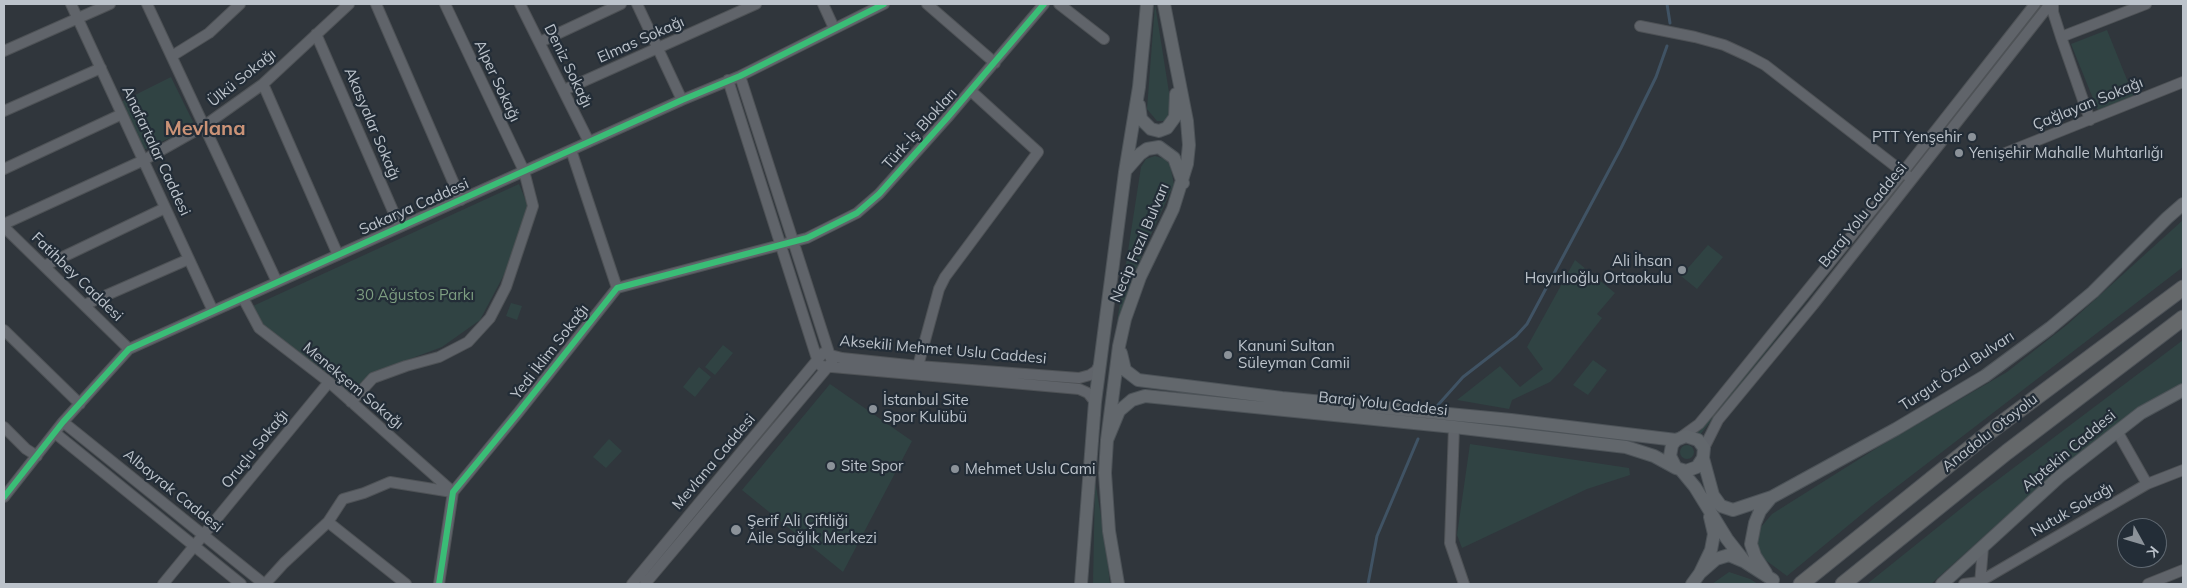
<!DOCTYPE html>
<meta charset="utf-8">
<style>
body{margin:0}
#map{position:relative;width:2187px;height:588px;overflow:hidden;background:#30363c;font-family:Mulish,sans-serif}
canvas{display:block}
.frame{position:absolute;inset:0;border:5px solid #bcc3cb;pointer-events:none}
.north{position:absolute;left:2117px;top:518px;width:50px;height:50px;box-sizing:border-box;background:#232d37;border:1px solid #606972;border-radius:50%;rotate:129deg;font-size:14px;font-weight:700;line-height:20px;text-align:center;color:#bcc3cb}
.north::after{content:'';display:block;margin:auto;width:18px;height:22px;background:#8b9299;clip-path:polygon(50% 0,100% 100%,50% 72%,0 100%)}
</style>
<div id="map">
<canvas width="2187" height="588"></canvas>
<div class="frame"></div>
<div class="north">K</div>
</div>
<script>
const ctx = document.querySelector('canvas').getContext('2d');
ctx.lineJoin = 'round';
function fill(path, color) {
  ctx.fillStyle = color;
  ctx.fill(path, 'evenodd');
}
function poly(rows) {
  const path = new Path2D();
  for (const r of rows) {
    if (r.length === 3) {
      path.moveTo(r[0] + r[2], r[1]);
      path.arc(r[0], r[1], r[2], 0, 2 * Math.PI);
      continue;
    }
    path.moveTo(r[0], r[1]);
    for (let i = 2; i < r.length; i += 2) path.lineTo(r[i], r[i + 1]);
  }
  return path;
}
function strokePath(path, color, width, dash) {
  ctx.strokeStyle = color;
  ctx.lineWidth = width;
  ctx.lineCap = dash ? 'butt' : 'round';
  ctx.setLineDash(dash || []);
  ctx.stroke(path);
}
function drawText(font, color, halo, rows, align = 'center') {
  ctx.font = font + ' Mulish,sans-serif';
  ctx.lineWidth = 4.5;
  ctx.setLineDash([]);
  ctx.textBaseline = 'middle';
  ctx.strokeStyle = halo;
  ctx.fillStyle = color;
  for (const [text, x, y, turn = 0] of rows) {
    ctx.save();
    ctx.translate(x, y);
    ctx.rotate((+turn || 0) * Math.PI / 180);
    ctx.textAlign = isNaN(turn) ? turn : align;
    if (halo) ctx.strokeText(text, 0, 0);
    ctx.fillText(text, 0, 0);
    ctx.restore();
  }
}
const green = poly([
 [1155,4,1171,105,1169,115,1165,121,1157,121,1147,109],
 [2107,30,2134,97,2098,111,2071,44],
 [171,77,195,126,144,150,121,102],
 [1155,156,1165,159,1170,165,1174,184,1144,250,1117,322,1141,167,1146,159],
 [519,184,528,206,507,269,480,320,442,347,372,373,348,395,265,327,253,306],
 [1898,186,1699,436,1696,432],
 [2183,220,2183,267,1873,505,1787,576,1760,556,1755,534,1772,514,1880,446,2007,372,2068,324],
 [1708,245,1723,257,1697,289,1681,276],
 [1575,260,1615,293,1597,314,1602,318,1560,372,1550,382,1512,400,1509,409,1457,400,1500,366,1520,387,1543,369,1527,347],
 [511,303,522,306,517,320,506,316],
 [2183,340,2183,383,2104,434,2004,518,1931,584,1867,584,1979,494],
 [723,345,733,353,715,375,705,367],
 [1593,360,1607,370,1588,395,1573,385],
 [699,367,711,377,695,397,683,387],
 [830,384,912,441,843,572,742,490],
 [609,439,622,451,606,468,593,457],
 [1470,444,1629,468,1630,475,1587,489,1462,548,1457,535],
 [1687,452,7],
 [1095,481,1105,540,1110,584,1093,584],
 [1729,572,1750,579,1758,584,1712,584]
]);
const stream = poly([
 [1667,4,1670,23],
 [1438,405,1463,377,1516,336,1527,324,1621,148,1656,77,1667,46],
 [1368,584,1377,536,1418,439]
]);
const minor = poly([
 [71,4,213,311],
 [147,4,277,282],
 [376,4,461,200],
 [520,4,589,142],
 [637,4,682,100],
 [823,4,834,28],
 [927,4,995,63],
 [1059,4,1104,39],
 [2053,4,2053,12,2061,37,2090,120],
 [1640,26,1695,37,1724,45,1748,56,1765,65,1908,176],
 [316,34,400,227],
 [2061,37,2146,4],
 [540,42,621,4],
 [4,51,110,4],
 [172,56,209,33,240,4],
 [728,80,818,362,821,366,1079,389,1088,393,1095,402],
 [263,84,338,255],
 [564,90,756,4],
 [4,111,101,68],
 [571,150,617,288],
 [2003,154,2183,82],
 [4,169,122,114],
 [4,224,144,160,204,126,263,84,349,4],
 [4,227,129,349],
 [44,266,165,208],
 [243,298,259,328,329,382,453,492],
 [84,305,189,259],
 [4,330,80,404],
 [918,366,939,289,945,277,1038,152,971,91],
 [351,402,373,378,406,366,439,357,468,342,490,318,506,287,533,206,524,171,445,4],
 [63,422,264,584],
 [4,427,26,449,37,456],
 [1454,427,1450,543,1464,584],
 [2117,431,2147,484],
 [55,433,241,584],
 [1681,437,1699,424,1709,412,1903,172,2035,4],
 [1704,448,1718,420,1813,305,2050,4],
 [4,497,63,422,129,349,682,100,740,76,884,4],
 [328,522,343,499,364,493,390,482,452,492],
 [163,584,329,382],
 [265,584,284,563,328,522,406,584],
 [439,584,453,492,518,413,617,288,807,238,857,213,879,194,947,118,1044,4],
 [632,584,823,353,842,358,918,366,1079,378,1090,375,1096,371,1100,364],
 [645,584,832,362,740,76],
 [1964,584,1979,582,2147,484,2183,470],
 [1980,584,1983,547],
 [2148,584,2183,570]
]);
const major = poly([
 [1139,105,1141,119,1151,129,1159,131,1167,128,1175,117,1176,94],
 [1126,170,1140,154,1147,149,1159,147,1174,158,1183,183],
 [1121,353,1125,370,1138,380,1282,398,1511,420,1676,440],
 [1107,440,1119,411,1132,400,1145,396,1454,427,1626,447,1654,456,1676,468,1686,471,1697,467,1703,458,1704,448,1698,440,1686,436,1676,440,1672,445,1670,456,1676,468],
 [1703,458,1713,495,1721,506,1733,510,1772,497,1896,429,1985,376,2050,328,2093,292,2167,218,2183,204],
 [1681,470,1695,487,1727,539,1745,562,1773,580],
 [1700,573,1711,550,1714,534,1710,517],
 [1766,573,1755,556,1751,544,1755,523,1760,511,1770,499],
 [1081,584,1095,402,1125,172,1139,87,1147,4],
 [1118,584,1109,531,1105,473,1107,440,1119,346,1125,319,1140,277,1173,209,1187,164,1189,145,1187,121,1164,4],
 [1692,584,1700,573,1716,559,1729,555,1743,561],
 [1942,584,2059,477,2141,413,2183,390]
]);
const highway = poly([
 [1801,584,1991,431,2183,288],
 [1843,584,2007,452,2183,318]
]);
const cycleway = poly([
 [4,497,63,422,129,349,682,100,740,76,884,4],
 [439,584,453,492,518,413,617,288,807,238,857,213,879,194,947,118,1044,4]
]);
const markers = [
 [1972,137,5,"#8b9299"],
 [1959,153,5,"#8b9299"],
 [1682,270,5,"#8b9299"],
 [1228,355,5,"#8b9299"],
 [873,409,5,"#8b9299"],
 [831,466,5,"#8b9299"],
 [955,469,5,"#8b9299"],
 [736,530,6,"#8b9299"]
];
const streetNames = [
 ["Elmas Sokağı",641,40,-24],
 ["Deniz Sokağı",568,66,64],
 ["Ülkü Sokağı",242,78,-39],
 ["Alper Sokağı",497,81,65],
 ["Çağlayan Sokağı",2088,104,-22],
 ["Akasyalar Sokağı",372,124,67],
 ["Türk-İş Blokları",920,129,-48],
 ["Anafartalar Caddesi",156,151,65],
 ["Sakarya Caddesi",414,207,-24],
 ["Baraj Yolu Caddesi",1863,215,-51],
 ["Necip Fazıl Bulvarı",1140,243,-67],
 ["Fatihbey Caddesi",77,277,44],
 ["Aksekili Mehmet Uslu Caddesi",943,350,5],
 ["Yedi İklim Sokağı",550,352,-52],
 ["Turgut Özal Bulvarı",1957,371,-33],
 ["Menekşem Sokağı",353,386,40],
 ["Baraj Yolu Caddesi",1383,404,6],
 ["Anadolu Otoyolu",1990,433,-38],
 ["Oruçlu Sokağı",255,449,-51],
 ["Alptekin Caddesi",2069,451,-40],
 ["Mevlana Caddesi",714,462,-50],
 ["Albayrak Caddesi",173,491,39],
 ["Nutuk Sokağı",2072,510,-30]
];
const poiNames = [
 ["PTT Yenşehir",1962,137,"right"],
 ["Yenişehir Mahalle Muhtarlığı",1969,153],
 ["Ali İhsan",1672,261,"right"],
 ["Hayırlıoğlu Ortaokulu",1672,278,"right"],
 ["Kanuni Sultan",1238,346],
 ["Süleyman Camii",1238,363],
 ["İstanbul Site",883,400],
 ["Spor Kulübü",883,417],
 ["Site Spor",841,466],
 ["Mehmet Uslu Cami",965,469],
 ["Şerif Ali Çiftliği",747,521],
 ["Aile Sağlık Merkezi",747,538]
];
const parkNames = [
 ["30 Ağustos Parkı",415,295]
];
const districtNames = [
 ["Mevlana",205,129]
];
fill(green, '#304343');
strokePath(stream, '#405364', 3);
strokePath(minor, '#4e5256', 12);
strokePath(major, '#4d5358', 14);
strokePath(highway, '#4d5258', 17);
strokePath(minor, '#60646a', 10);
strokePath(major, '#62676c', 12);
strokePath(highway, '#65686a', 15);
strokePath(cycleway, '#3abd76', 6);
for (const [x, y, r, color] of markers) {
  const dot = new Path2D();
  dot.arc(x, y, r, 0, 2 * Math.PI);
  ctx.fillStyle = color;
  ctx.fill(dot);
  strokePath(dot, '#232d37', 2);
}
drawText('15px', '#bcc3cb', '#232d37', streetNames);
drawText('15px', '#bcc3cb', '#232d37', poiNames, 'left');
drawText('15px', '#7d9e81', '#232d37', parkNames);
drawText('bold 20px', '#cb9377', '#232d37', districtNames);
</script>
